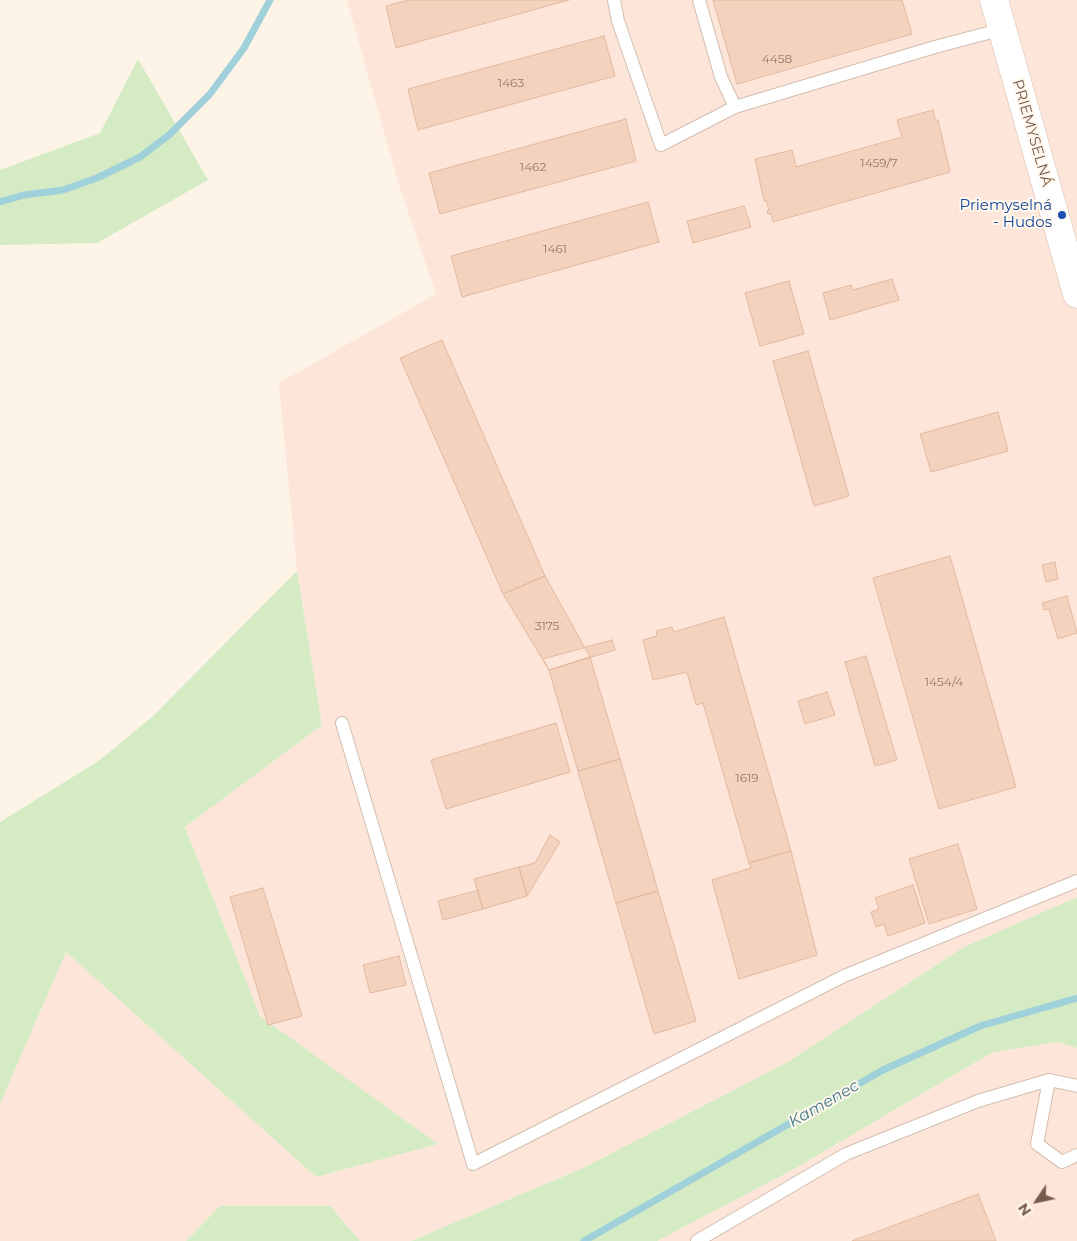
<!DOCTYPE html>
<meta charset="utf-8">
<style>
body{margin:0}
#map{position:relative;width:1077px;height:1241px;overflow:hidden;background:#fdf4e7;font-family:Montserrat,sans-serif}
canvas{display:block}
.north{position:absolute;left:1012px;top:1176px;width:50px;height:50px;-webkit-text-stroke:4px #fff8ed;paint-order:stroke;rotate:236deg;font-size:14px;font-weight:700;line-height:20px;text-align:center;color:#775a4a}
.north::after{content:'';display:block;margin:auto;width:18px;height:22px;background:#775a4a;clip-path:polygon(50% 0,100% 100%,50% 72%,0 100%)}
</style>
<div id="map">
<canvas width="1077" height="1241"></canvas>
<div class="north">N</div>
</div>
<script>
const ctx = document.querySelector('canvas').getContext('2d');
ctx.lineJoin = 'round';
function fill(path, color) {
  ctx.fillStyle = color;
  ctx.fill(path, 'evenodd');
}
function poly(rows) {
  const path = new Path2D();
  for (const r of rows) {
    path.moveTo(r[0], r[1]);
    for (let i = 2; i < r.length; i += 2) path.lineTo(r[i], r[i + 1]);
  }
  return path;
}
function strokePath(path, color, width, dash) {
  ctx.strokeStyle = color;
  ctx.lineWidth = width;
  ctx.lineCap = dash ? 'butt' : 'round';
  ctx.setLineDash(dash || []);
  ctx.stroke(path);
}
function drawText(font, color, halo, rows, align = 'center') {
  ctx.font = font + ' Montserrat,sans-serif';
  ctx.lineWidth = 4;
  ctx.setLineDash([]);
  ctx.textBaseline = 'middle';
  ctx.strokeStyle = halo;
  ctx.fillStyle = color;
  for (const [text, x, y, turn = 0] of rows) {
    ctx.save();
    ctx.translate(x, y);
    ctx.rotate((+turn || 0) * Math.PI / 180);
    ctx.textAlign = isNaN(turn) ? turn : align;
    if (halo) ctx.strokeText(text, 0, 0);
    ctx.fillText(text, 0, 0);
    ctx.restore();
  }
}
const commercial = poly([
 [347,0,1077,0,1077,897,964,947,786,1063,583,1168,411,1241,360,1241,330,1206,220,1206,186,1241,0,1241,0,1104,66,952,316,1177,437,1144,260,1016,185,827,322,725,297,571,279,383,436,294,398,182],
 [1058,1042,1077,1048,1077,1241,657,1241,794,1169,993,1052]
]);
const green = poly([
 [138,59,208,180,97,243,0,245,0,170,100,133],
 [297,571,322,725,185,827,260,1016,438,1144,316,1177,66,952,0,1104,0,822,100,760,153,716],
 [1077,897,1077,1048,1058,1042,993,1052,794,1169,657,1241,411,1241,583,1168,786,1063,964,947],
 [220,1206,330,1206,360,1241,186,1241]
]);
const stream = poly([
 [0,202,24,195,63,190,97,178,140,157,169,135,210,94,244,48,270,0],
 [584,1241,883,1070,980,1026,1077,998]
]);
const building = poly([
 [409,0,569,0,396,48,386,6,409,0],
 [713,0,902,0,912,34,737,84,713,0],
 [604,36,615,76,418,130,408,89,604,36],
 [933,110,935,120,938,120,950,172,773,222,771,213,768,214,767,211,769,210,766,200,764,201,755,159,792,150,796,167,902,137,897,120,933,110],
 [626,119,636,161,440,214,429,173,626,119],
 [648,202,659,242,462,297,451,256,648,202],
 [744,206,751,227,693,243,687,221,744,206],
 [892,279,899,300,830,320,823,293,851,285,853,290,892,279],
 [789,281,804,334,760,346,745,293,789,281],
 [442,340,545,576,503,594,400,358,442,340],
 [808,351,849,496,814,506,773,361,808,351],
 [998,412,1008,451,931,472,920,434,998,412],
 [950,556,1016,787,939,809,873,578,950,556],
 [1055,562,1058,579,1046,582,1042,565,1055,562],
 [545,576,590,657,549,670,503,594,545,576],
 [1067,596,1077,633,1058,639,1049,609,1044,610,1042,603,1067,596],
 [724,617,791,851,749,863,703,703,696,705,687,672,653,680,643,640,657,636,656,631,672,627,674,632,724,617],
 [612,640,615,650,549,670,543,659,612,640],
 [866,656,897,760,875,766,845,662,866,656],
 [590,657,620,759,578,771,549,670,590,657],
 [827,692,835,715,805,724,798,701,827,692],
 [556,723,570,772,446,809,431,760,556,723],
 [620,759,658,891,616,903,578,771,620,759],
 [550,835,560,842,527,896,519,867,535,863,550,835],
 [958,844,977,909,929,924,909,859,958,844],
 [791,851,817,955,739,979,712,880,751,868,749,863,791,851],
 [519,867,527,896,483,909,474,879,519,867],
 [913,885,925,923,888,936,884,924,876,927,871,912,879,909,875,898,913,885],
 [263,888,302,1016,268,1025,230,897,263,888],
 [478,890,483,909,443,920,438,901,478,890],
 [658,891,696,1021,654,1034,616,903,658,891],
 [399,956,406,985,370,993,363,965,399,956],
 [978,1194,996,1241,852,1241,978,1194]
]);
const lane = poly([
 [614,0,618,21,661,145,735,107,935,47,1003,29],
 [699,0,721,77,735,107],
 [342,723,473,1164,844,976,1077,881],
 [1049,1080,1037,1144,1062,1162,1077,1155],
 [697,1241,846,1154,978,1101,1049,1080,1077,1086]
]);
const secondary = poly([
 [994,0,1077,294]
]);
const markers = [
 [1062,215,5,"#1a4fb4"]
];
const numberNames = [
 ["4458",777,59],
 ["1463",511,83],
 ["1459/7",879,163],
 ["1462",533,167],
 ["1461",555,249],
 ["3175",547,626],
 ["1454/4",944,682],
 ["1619",747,778]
];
const streetNames = [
 ["PRIEMYSELNÁ",1032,133,74]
];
const transitNames = [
 ["Priemyselná",1052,206],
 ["- Hudos",1052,223]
];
const waterNames = [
 ["Kamenec",824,1104,-30]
];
fill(commercial, '#fde5da');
fill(green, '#d4ebc4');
strokePath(stream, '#a0d0d9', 7);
fill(building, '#f3d3be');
strokePath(building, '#e5b99e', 1);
strokePath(lane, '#d1beae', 14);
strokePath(secondary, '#d4beac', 29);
strokePath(lane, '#fff', 12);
strokePath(secondary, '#fff', 28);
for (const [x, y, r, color] of markers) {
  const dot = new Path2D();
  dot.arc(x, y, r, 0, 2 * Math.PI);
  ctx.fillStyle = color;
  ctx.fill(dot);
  strokePath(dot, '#fff8ed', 2);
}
drawText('12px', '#967867', null, numberNames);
drawText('15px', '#775a4a', '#fff8ed', streetNames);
drawText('15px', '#164399', '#fff8ed', transitNames, 'right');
drawText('italic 16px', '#407883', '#fff8ed', waterNames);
</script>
